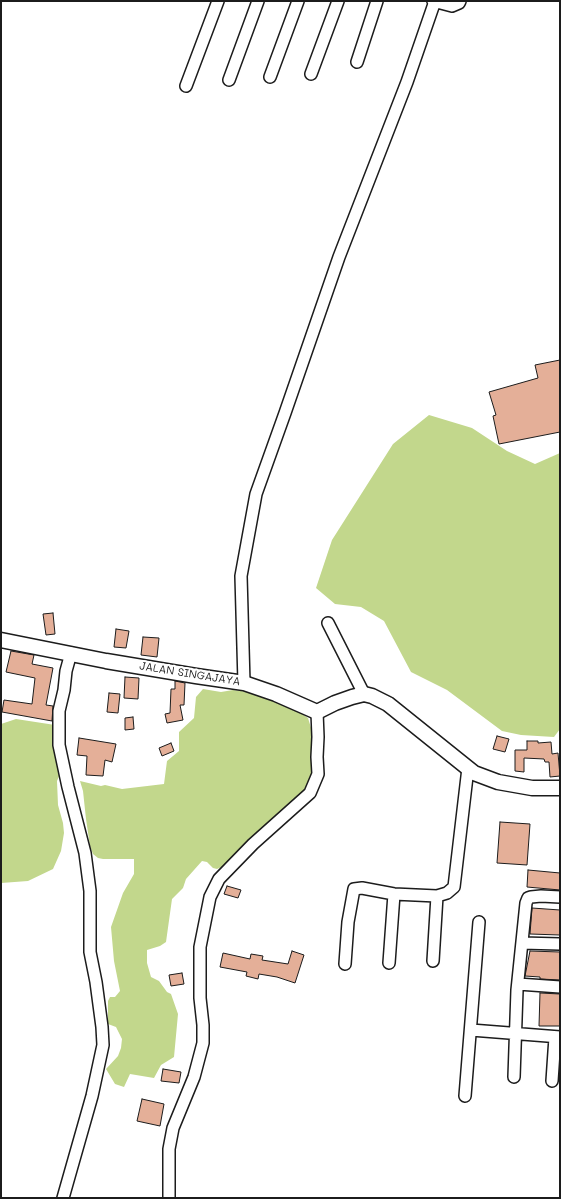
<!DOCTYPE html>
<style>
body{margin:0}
#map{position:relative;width:561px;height:1199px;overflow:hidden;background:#fff;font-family:Mali,sans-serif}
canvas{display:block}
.frame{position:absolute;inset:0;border:2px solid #1c1c1c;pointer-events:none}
</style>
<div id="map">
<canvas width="561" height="1199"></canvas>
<div class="frame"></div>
</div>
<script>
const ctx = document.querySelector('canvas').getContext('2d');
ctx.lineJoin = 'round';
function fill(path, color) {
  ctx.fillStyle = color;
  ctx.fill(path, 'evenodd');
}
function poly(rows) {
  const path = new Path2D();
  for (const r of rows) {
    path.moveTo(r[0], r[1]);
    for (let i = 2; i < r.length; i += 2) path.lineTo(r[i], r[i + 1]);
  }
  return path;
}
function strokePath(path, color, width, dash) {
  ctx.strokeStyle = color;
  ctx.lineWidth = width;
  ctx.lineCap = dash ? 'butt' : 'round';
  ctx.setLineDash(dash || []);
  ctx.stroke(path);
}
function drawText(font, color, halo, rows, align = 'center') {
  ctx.font = font + ' Mali,sans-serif';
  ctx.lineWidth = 4;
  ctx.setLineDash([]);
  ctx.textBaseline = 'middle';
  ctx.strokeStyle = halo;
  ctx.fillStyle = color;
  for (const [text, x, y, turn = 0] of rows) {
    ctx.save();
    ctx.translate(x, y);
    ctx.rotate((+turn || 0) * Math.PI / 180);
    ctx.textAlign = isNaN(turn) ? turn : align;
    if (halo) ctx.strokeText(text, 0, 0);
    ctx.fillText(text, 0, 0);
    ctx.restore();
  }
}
const green = poly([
 [429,415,472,428,507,451,535,464,560,453,560,729,554,737,521,735,502,731,447,690,411,672,384,621,361,607,335,604,316,588,332,540,393,444],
 [203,689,221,692,233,690,249,692,289,705,308,718,312,731,314,768,309,785,301,796,229,864,217,869,213,868,207,862,202,861,186,879,183,888,172,899,166,942,160,946,147,950,147,963,151,977,159,981,167,992,171,994,178,1014,174,1057,161,1065,154,1078,130,1074,124,1087,115,1084,106,1069,118,1056,121,1048,122,1039,116,1027,108,1024,108,1001,110,997,115,997,120,991,114,961,111,927,123,893,134,874,134,859,103,859,98,858,93,854,90,846,86,819,83,791,80,781,101,786,105,785,122,789,164,784,167,761,179,751,179,732,194,718,196,697],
 [16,719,55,725,60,774,57,781,58,805,63,823,64,833,61,851,53,869,28,881,1,883,1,724]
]);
const building = poly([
 [560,360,560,432,499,444,493,416,496,415,489,392,538,378,535,365,560,360],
 [53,613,55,634,46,635,43,614,53,613],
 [116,629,129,631,126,648,114,647,116,629],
 [143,637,159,638,157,657,141,655,143,637],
 [11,651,34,655,32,664,53,668,46,705,53,706,52,721,2,712,4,700,32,704,35,678,6,672,11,651],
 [125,677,139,678,138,699,124,698,125,677],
 [175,681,185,683,184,705,180,705,183,720,167,723,165,714,170,713,171,689,175,689,175,681],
 [109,693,120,694,118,713,107,712,109,693],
 [133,717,134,729,125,730,125,718,133,717],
 [497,736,509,739,505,752,493,749,497,736],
 [79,738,116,744,112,762,105,760,103,776,86,775,87,756,77,755,79,738],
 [527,741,538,741,538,743,551,742,552,754,558,753,560,776,550,777,549,762,545,762,544,759,524,758,524,772,515,771,515,750,527,750,527,741],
 [171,743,174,751,162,756,159,748,171,743],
 [500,822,530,824,527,865,497,863,500,822],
 [528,870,560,873,560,890,527,887,528,870],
 [227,886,241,890,238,898,224,894,227,886],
 [532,908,560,910,560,935,530,934,532,908],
 [292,951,304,955,295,983,277,977,259,974,258,979,246,976,247,972,220,967,223,953,250,959,251,954,263,956,262,960,288,964,292,951],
 [530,951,560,952,560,980,540,979,540,977,525,976,530,951],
 [182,973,184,984,171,986,169,975,182,973],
 [540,993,560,994,560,1026,539,1026,540,993],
 [163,1069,181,1072,179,1083,161,1081,163,1069],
 [142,1099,164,1104,160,1126,137,1121,142,1099]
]);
const minor = poly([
 [433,1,452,6,459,3,460,1],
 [357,62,377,1],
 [311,74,338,1],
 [270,77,298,1],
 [229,80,258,1],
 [186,86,218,1],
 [328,623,364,694],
 [244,683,241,576,256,494,285,413,339,257,407,82,435,1],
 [522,943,560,944],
 [433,961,437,896],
 [389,963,394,894],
 [345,964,348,922,354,889,362,888,394,894,437,896,447,893,454,887,468,768],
 [518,984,560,987],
 [471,1030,560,1037],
 [514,1077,517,990,526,903,528,898,531,897,541,896,560,897],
 [552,1081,555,1037],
 [465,1096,479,922],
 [63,1198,92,1096,103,1045,102,1027,96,982,90,952,90,891,85,853,68,787,59,745,59,711,64,690,66,671,71,653],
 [169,1198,169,1149,173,1128,194,1077,203,1043,203,1025,200,998,200,947,210,897,219,879,253,844,310,793,318,774,317,757,318,737,317,712]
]);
const tertiary = poly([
 [1,640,106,661,196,676,244,683,276,694,317,712,335,703,352,697,364,694,372,696,388,704,474,773,498,782,532,788,560,788]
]);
const streetNames = [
 ["JALAN SINGAJAYA",190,674,9]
];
fill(green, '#c2d78c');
fill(building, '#e4af98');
strokePath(building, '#1c1c1c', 1);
strokePath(minor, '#1c1c1c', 14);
strokePath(tertiary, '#1c1c1c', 17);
strokePath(minor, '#fff', 11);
strokePath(tertiary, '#fff', 14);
drawText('11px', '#1c1c1c', '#fff', streetNames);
</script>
